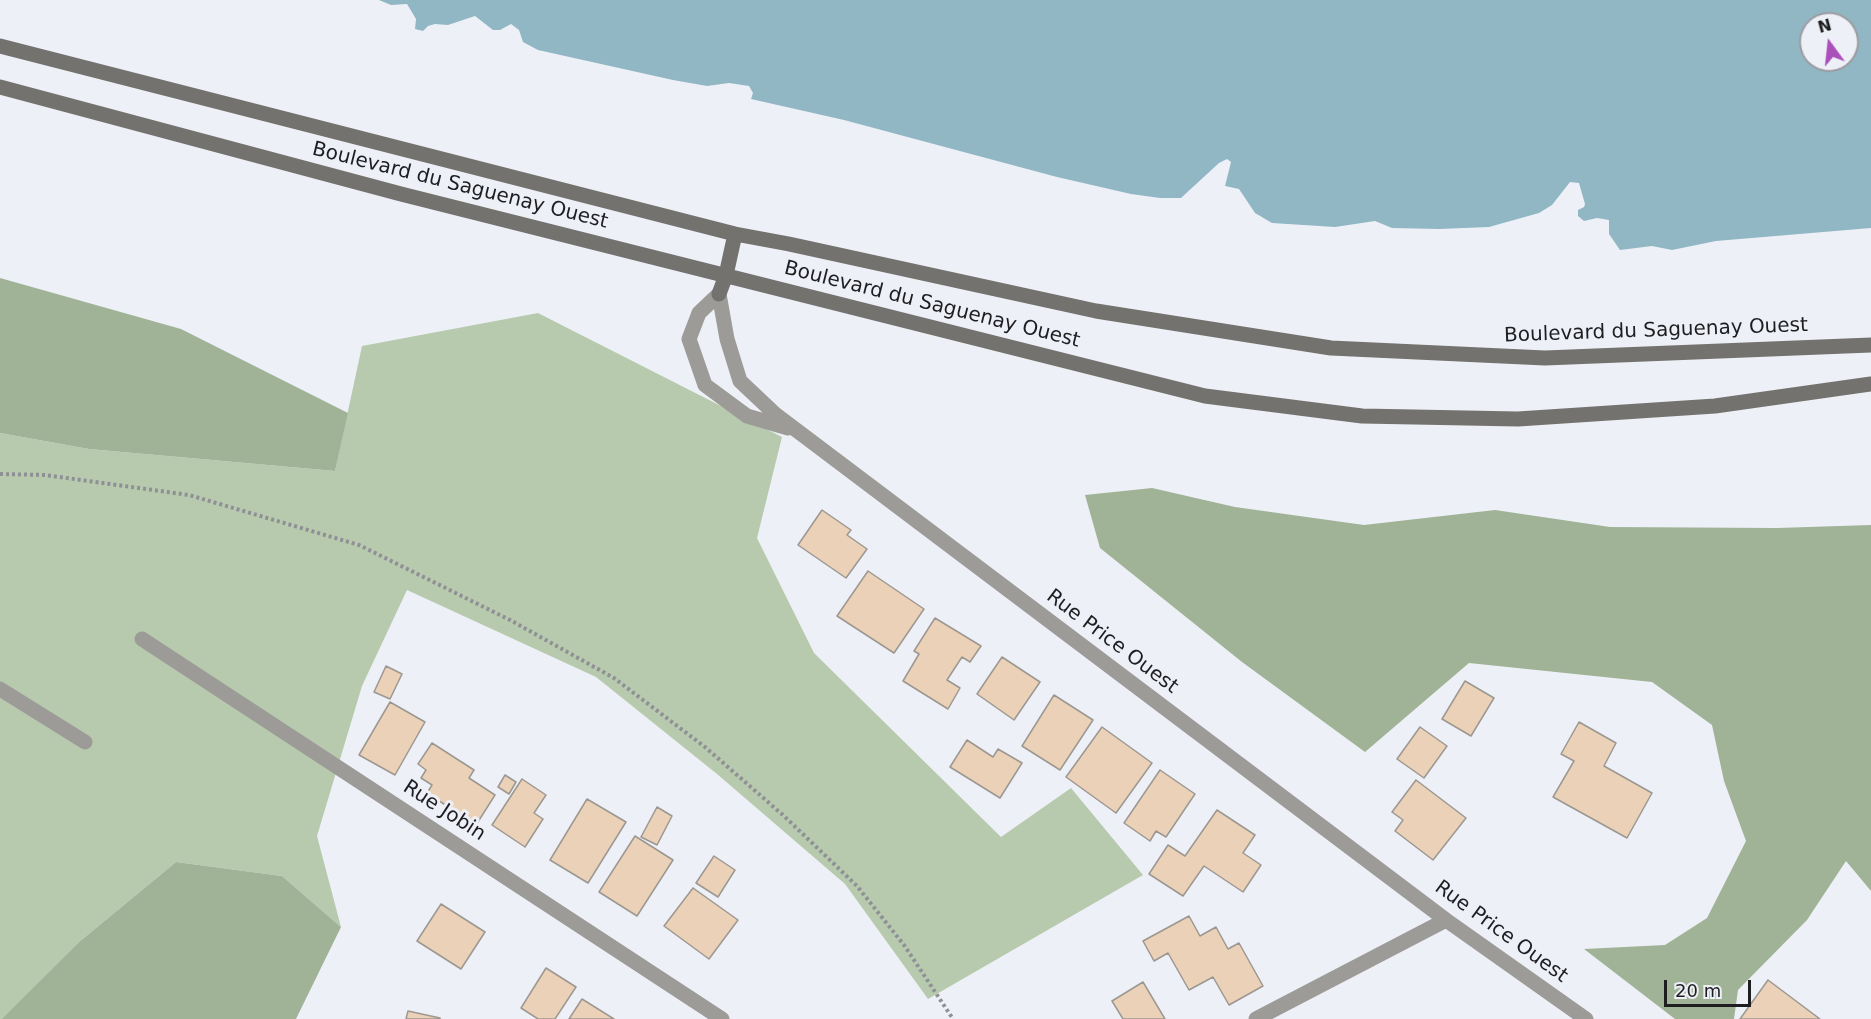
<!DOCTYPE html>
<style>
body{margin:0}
#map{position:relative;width:1871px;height:1019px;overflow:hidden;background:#eef0f7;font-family:"DejaVu Sans",sans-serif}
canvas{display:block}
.north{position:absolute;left:1799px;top:12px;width:60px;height:60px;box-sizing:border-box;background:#eef0f7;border:2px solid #9b9ca1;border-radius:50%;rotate:345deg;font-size:16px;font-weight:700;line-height:24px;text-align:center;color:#1e1e21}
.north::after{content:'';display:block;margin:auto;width:21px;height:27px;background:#ab50bb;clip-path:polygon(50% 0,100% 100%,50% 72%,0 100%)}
.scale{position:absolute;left:1664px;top:980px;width:87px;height:27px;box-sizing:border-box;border:3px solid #1e1e21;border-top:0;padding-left:8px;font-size:18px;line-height:21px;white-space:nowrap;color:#1e1e21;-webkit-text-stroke:4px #eef0f7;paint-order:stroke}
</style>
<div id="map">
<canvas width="1871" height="1019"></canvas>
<div class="north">N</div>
<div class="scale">20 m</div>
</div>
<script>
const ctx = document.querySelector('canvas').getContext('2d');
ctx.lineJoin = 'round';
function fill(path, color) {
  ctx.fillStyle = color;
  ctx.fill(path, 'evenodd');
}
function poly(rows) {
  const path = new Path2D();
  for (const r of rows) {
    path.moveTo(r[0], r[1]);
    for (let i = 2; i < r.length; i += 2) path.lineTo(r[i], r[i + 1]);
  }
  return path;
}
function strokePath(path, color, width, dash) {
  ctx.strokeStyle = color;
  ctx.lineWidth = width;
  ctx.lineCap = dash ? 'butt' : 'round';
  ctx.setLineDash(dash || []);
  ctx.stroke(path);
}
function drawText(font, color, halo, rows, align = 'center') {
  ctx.font = font + ' "DejaVu Sans",sans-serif';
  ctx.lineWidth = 6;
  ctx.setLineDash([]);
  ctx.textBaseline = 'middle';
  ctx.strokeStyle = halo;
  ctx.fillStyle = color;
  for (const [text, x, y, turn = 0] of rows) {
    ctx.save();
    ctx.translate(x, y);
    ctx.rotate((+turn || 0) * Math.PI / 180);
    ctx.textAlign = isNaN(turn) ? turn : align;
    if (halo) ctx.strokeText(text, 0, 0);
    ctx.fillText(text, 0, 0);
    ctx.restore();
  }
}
const green = poly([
 [538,313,782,437,757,538,814,653,1001,837,1071,788,1143,875,928,999,845,884,717,774,596,677,407,590,362,686,317,836,341,927,282,876,176,862,79,942,3,1019,0,1019,0,433,89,449,335,471,362,346]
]);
const forest = poly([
 [0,278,181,329,348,413,335,471,89,449,0,433],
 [1152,488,1235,507,1364,525,1495,510,1610,527,1777,528,1871,525,1871,891,1846,861,1807,920,1738,990,1734,1019,1675,1019,1584,949,1665,945,1707,918,1746,841,1724,781,1712,725,1652,682,1469,663,1365,752,1242,662,1100,548,1085,495],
 [176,862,282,876,341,927,296,1019,2,1019,79,942]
]);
const water = poly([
 [379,0,1871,0,1871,228,1716,241,1672,250,1652,246,1620,250,1609,234,1609,220,1597,218,1584,221,1578,216,1578,210,1584,207,1585,204,1579,183,1570,182,1552,205,1539,213,1489,227,1439,229,1392,228,1375,221,1335,227,1272,223,1255,213,1239,189,1225,186,1231,162,1227,159,1219,163,1181,198,1160,198,1131,194,1057,177,844,120,751,99,753,93,749,86,729,83,707,86,673,80,538,50,523,42,519,30,511,24,500,30,493,30,475,16,448,25,435,24,428,26,423,31,415,29,416,19,407,4,391,5],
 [1811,24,1847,24,1847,60,1811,60]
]);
const building = poly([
 [822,510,851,530,847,535,867,549,846,578,798,545,822,510],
 [868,571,924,609,894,653,837,616,868,571],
 [935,618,981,646,970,662,962,657,947,680,960,688,948,709,903,681,919,654,914,651,935,618],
 [1002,657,1040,682,1014,720,977,694,1002,657],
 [386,666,402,674,390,699,374,692,386,666],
 [1465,681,1494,698,1471,736,1442,719,1465,681],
 [1054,695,1093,720,1060,770,1022,746,1054,695],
 [390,702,425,722,395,775,359,755,390,702],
 [1579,722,1616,743,1604,766,1652,793,1627,838,1553,797,1574,761,1561,754,1579,722],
 [1102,727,1152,763,1116,813,1066,777,1102,727],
 [1420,727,1447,746,1424,778,1397,759,1420,727],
 [967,740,993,757,998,749,1022,763,1000,798,950,767,967,740],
 [432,743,474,770,469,778,495,795,476,825,427,793,432,785,421,778,426,770,418,764,432,743],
 [1160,770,1195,794,1166,837,1156,831,1150,841,1124,823,1160,770],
 [505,775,516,782,509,794,498,787,505,775],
 [522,779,546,795,534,813,543,819,525,847,492,825,522,779],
 [1416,780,1466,818,1433,860,1395,831,1403,820,1392,812,1416,780],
 [587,799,626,822,588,883,550,860,587,799],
 [657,807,672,816,657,845,641,837,657,807],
 [1217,810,1255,835,1243,853,1261,865,1243,892,1204,866,1183,896,1149,874,1168,845,1185,856,1217,810],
 [635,836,673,860,637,916,599,892,635,836],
 [714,856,735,870,718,897,696,883,714,856],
 [693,888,738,920,709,959,664,926,693,888],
 [441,904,485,932,461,969,417,941,441,904],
 [1189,916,1200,936,1216,927,1228,949,1239,943,1263,986,1229,1005,1213,977,1189,990,1168,953,1154,961,1143,941,1189,916],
 [546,968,576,987,555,1019,538,1019,521,1008,546,968],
 [1768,980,1820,1019,1740,1019,1768,980],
 [1143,982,1165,1019,1123,1019,1112,1001,1143,982],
 [582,999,614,1019,569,1019,582,999],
 [408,1011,440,1018,440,1019,406,1019,408,1011]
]);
const path = poly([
 [0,474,45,475,189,495,359,545,510,620,614,678,705,747,784,816,857,886,904,945,953,1019]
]);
const service = poly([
 [0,689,85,742]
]);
const minor = poly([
 [142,639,722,1019]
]);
const tertiary = poly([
 [719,294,727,339,740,381,775,414,1446,920,1586,1019],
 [719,294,699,313,689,339,705,385,747,416,788,428],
 [1256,1019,1446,920]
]);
const secondary = poly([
 [0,46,735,234,789,244,1096,311,1331,348,1545,358,1871,345],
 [0,87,401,194,1205,396,1362,416,1518,419,1715,406,1871,384],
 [719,294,726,275,735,234]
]);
const streetNames = [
 ["Boulevard du Saguenay Ouest",460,186,14],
 ["Boulevard du Saguenay Ouest",932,305,14],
 ["Boulevard du Saguenay Ouest",1656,331,-2],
 ["Rue Price Ouest",1112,642,37],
 ["Rue Jobin",444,811,33],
 ["Rue Price Ouest",1501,932,36]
];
fill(green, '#b7caae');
fill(forest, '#a0b397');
fill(water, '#91b7c4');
fill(building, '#ead1b7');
strokePath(building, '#9c9791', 1.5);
strokePath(path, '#8f9096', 4, [3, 3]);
strokePath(service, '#9c9b98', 15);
strokePath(minor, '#9c9b98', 15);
strokePath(tertiary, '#9c9b98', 15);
strokePath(secondary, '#74726e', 15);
drawText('20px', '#1e1e21', '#eef0f7', streetNames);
</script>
